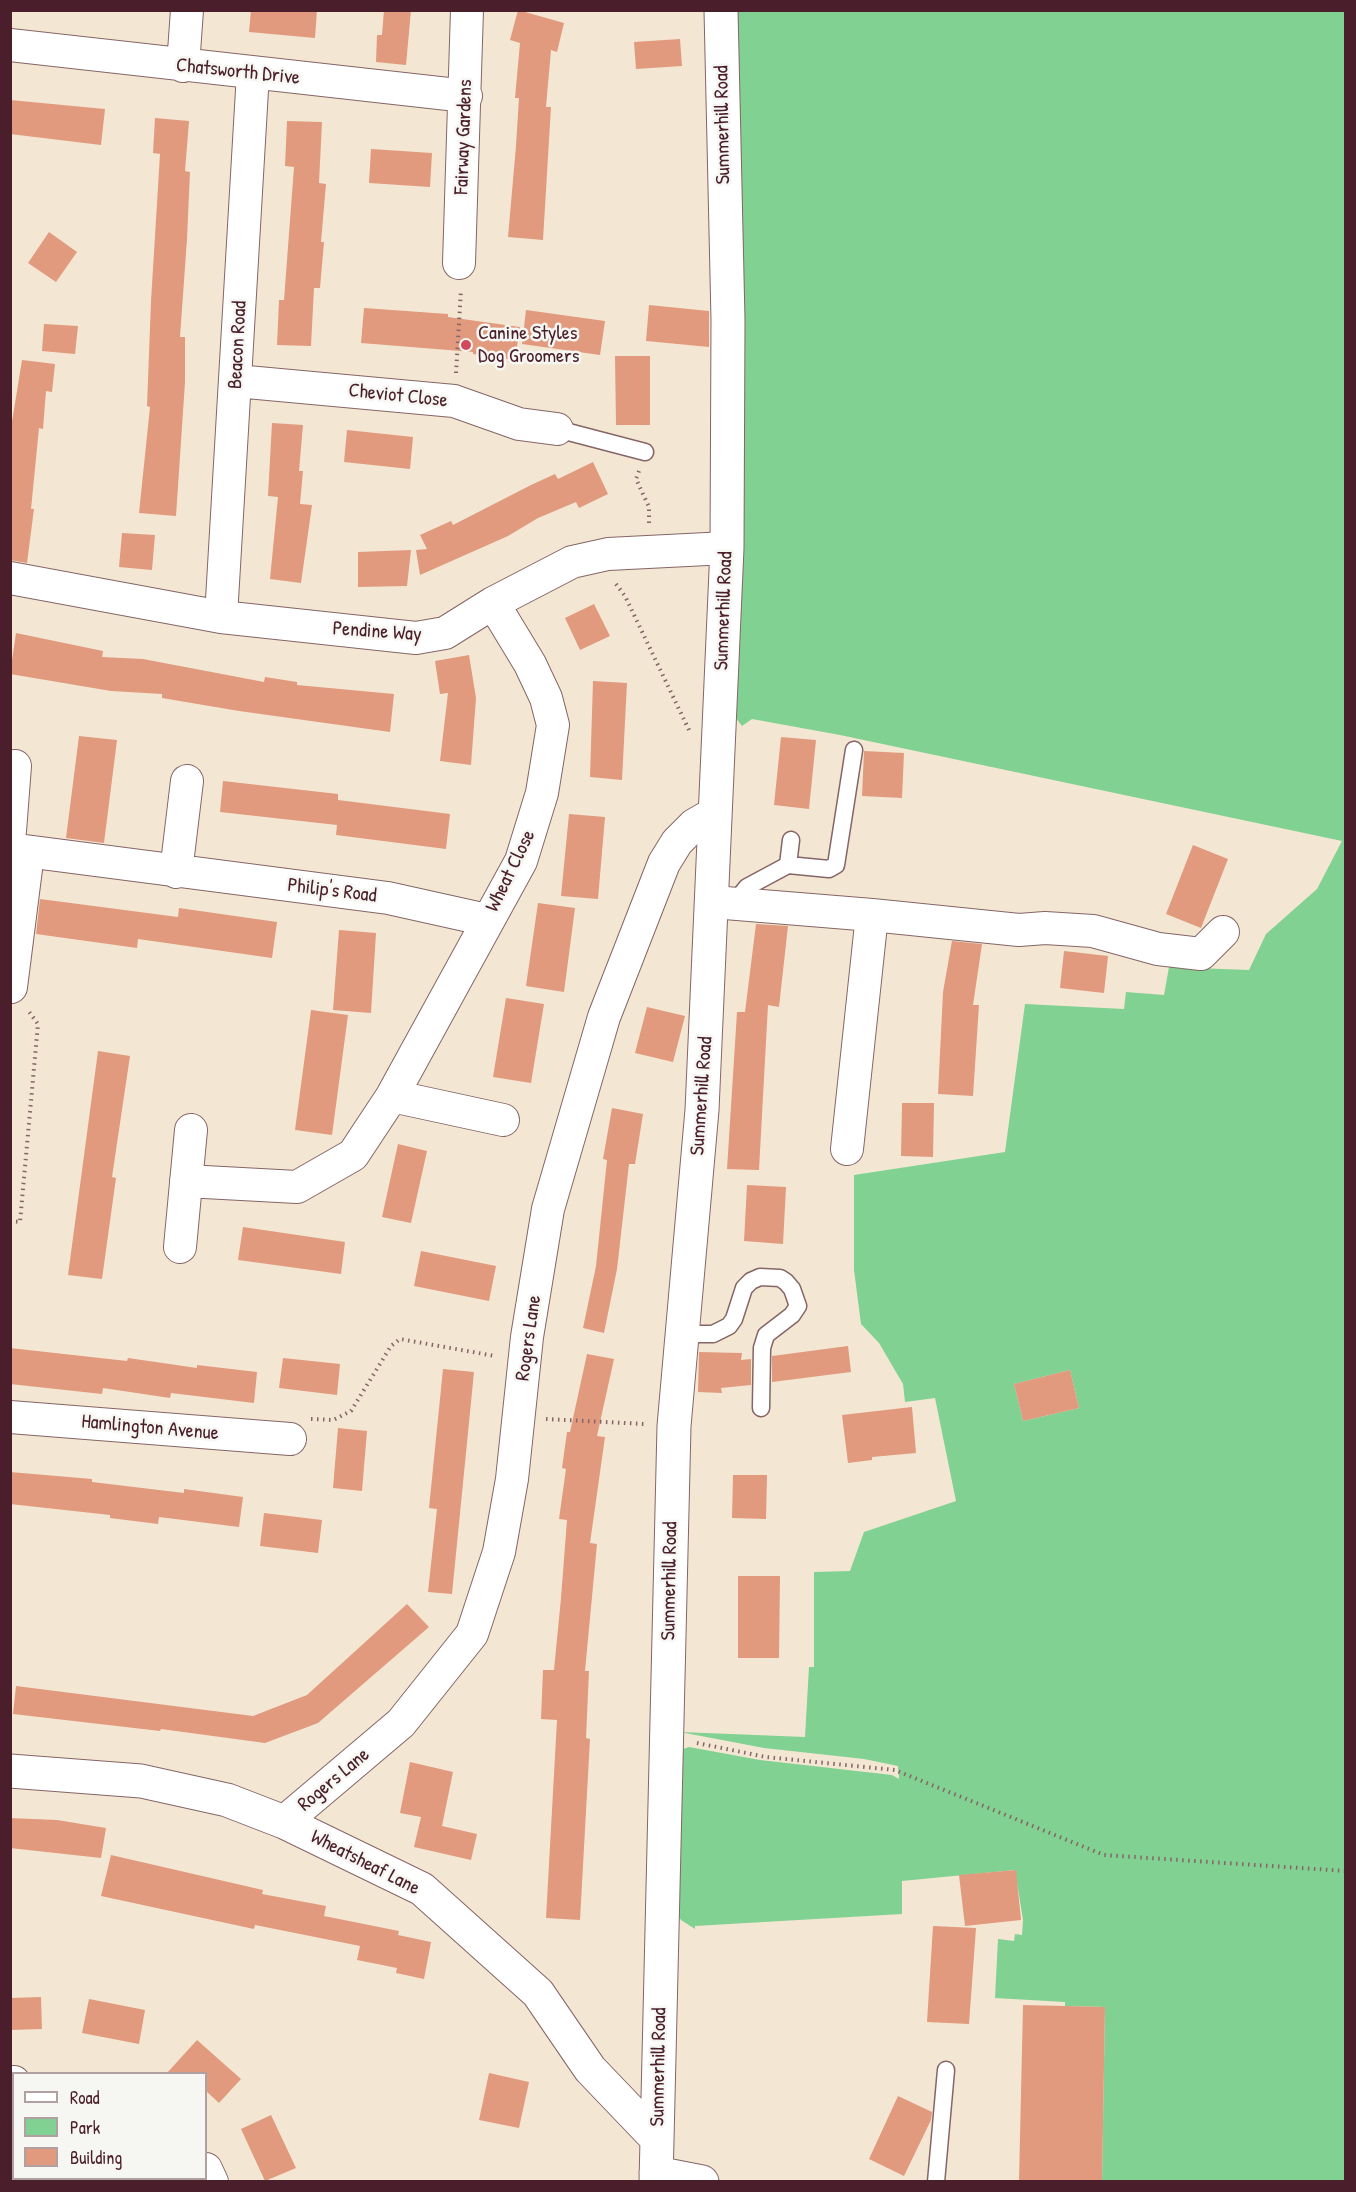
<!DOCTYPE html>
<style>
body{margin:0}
#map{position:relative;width:1356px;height:2192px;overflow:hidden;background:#f3e7d3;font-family:"Patrick Hand",sans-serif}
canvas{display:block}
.frame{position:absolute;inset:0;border:12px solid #4a1f2b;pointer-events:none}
.legend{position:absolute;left:12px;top:2072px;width:195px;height:108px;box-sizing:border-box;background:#f6f6f2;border:2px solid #b1a0a2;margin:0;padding:8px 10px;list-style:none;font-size:18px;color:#4a1f2b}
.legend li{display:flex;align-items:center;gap:12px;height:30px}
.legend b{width:30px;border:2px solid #b1a0a2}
</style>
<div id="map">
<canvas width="1356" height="2192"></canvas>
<div class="frame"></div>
<ul class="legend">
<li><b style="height:8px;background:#fff"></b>Road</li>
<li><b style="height:16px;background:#81d192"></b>Park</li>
<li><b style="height:16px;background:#e19a7e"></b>Building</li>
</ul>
</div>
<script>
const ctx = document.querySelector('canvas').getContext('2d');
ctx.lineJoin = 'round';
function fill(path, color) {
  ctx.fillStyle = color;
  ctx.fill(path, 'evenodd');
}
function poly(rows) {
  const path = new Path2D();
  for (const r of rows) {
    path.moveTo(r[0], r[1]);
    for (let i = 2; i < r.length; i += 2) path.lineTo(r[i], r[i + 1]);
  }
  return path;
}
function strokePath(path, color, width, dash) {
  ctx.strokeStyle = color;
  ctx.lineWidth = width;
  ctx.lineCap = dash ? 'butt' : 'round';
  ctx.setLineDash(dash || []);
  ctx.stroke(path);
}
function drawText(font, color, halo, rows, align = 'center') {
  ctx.font = font + ' "Patrick Hand",sans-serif';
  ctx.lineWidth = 5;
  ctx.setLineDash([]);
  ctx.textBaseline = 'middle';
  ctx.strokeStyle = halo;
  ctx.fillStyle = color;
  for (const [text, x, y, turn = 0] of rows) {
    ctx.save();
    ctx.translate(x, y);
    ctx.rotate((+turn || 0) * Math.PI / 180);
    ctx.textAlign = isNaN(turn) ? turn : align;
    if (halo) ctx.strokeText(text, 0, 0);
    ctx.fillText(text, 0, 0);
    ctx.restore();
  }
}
const green = poly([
 [731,11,1345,11,1345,2181,1102,2181,1105,2007,1065,2006,1065,2002,995,1998,998,1939,1014,1941,1015,1934,1022,1935,1023,1920,1015,1870,902,1881,902,1914,695,1926,695,1929,681,1920,672,1907,674,1752,689,1747,760,1760,892,1775,899,1779,898,1766,864,1759,764,1748,680,1732,805,1737,809,1667,814,1667,814,1572,850,1571,864,1532,956,1501,935,1398,905,1402,903,1384,879,1343,861,1324,854,1270,854,1175,1005,1152,1025,1004,1124,1009,1126,992,1164,995,1169,967,1249,970,1266,934,1317,889,1342,841,840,735,752,719,742,726,729,709],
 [1070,1370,1079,1408,1023,1421,1014,1384]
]);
const building = poly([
 [251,10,317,10,315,38,249,32],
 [384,10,411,10,406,65,376,62,377,35,382,35],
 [518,10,564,23,557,52,551,50,546,107,551,107,543,240,508,237,516,146,519,98,515,98,520,43,510,40],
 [680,39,682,66,636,69,634,42],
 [10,100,105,109,101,145,10,134],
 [155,118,189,121,185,171,190,172,187,239,180,337,185,337,185,382,176,516,139,513,150,407,147,406,151,301,160,154,153,153],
 [287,121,322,122,319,183,326,184,321,242,324,242,320,288,314,288,311,346,277,345,279,300,284,300,294,167,285,166],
 [371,149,432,153,430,187,369,183],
 [49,232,77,252,56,282,28,263],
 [649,305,709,311,709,347,646,341],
 [364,308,448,314,448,317,520,327,515,360,473,354,473,352,361,343],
 [526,310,605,321,600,355,522,344],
 [44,324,78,326,75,354,42,351],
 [615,356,650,356,650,425,616,425],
 [22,360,55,364,52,392,46,391,43,429,39,428,31,509,34,509,27,563,10,560,10,434],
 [272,423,303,425,299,471,303,471,300,504,312,505,301,583,270,579,278,497,268,496],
 [347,430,413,437,410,469,344,462],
 [593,462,608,494,579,508,576,502,538,518,508,536,420,575,416,550,427,549,420,535,451,521,453,525,531,485,555,474,558,479],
 [122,533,155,535,152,570,119,567],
 [411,550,407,586,358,587,358,552],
 [594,604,610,636,580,650,565,618],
 [16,633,103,651,102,657,143,659,264,682,265,677,297,682,297,685,394,694,390,732,239,711,162,698,162,694,111,691,10,674],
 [469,655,476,698,471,765,440,761,448,693,440,694,435,661],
 [593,681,627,683,622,780,590,777],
 [79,736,117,740,104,843,66,838],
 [781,737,816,740,809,809,774,805],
 [864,751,904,753,902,798,862,796],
 [223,781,338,794,338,800,450,814,446,849,336,835,337,825,220,812],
 [569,814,605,817,598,899,561,896],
 [1193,845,1228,859,1201,928,1166,914],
 [40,899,178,917,179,908,277,922,272,958,138,939,137,948,36,934],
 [538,903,575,908,564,992,526,986],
 [756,924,788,926,779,1007,768,1005,759,1170,727,1169,737,1012,745,1012],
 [339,930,376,933,371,1013,333,1010],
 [952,941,982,944,973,1005,979,1005,973,1096,938,1094,943,992],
 [1064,951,1108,956,1104,993,1060,988],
 [506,998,544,1004,531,1083,493,1077],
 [647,1007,685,1016,673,1062,635,1053],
 [311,1010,348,1015,332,1135,295,1130],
 [98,1051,130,1056,112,1177,116,1178,102,1279,68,1275],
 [902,1103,934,1103,933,1157,901,1156],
 [612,1108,643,1114,635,1164,629,1164,617,1269,604,1333,583,1328,596,1266,607,1160,603,1159],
 [398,1144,427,1151,411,1223,382,1217],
 [747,1185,786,1187,783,1244,744,1241],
 [243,1227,345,1242,341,1274,238,1260],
 [421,1251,496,1266,489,1301,414,1286],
 [848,1346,851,1372,772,1382,772,1356],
 [10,1348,127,1361,128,1358,197,1368,197,1365,257,1372,254,1403,171,1393,170,1398,103,1388,102,1394,10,1384],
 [699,1352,742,1353,741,1360,751,1359,751,1385,721,1388,722,1393,698,1392],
 [587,1354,614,1359,597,1436,605,1437,590,1543,597,1544,585,1671,589,1671,586,1738,590,1739,580,1920,546,1918,557,1720,541,1719,543,1670,554,1670,561,1598,567,1520,559,1519,566,1469,562,1468,567,1432,570,1432],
 [283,1358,340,1364,337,1395,279,1388],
 [443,1369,474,1372,452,1594,428,1592,437,1509,429,1508],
 [1070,1370,1079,1408,1023,1421,1014,1384],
 [912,1407,916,1453,872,1457,872,1460,848,1463,842,1415],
 [338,1428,367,1431,362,1491,333,1488],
 [10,1472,92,1479,92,1482,184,1493,184,1489,243,1497,239,1527,159,1517,158,1524,110,1518,110,1515,10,1504],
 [733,1475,767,1475,766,1519,732,1518],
 [264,1513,322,1520,318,1553,260,1546],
 [738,1576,780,1576,779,1658,738,1658],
 [407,1604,429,1627,318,1723,265,1743,161,1729,160,1731,13,1714,16,1686,253,1716,307,1695],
 [410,1762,453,1772,442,1826,477,1834,471,1860,414,1847,421,1817,400,1813],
 [10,1818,57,1820,106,1828,101,1858,10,1848],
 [111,1855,263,1890,262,1894,326,1906,324,1916,399,1931,398,1935,431,1942,424,1979,396,1973,397,1968,357,1960,360,1946,255,1925,254,1929,101,1896],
 [1016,1870,1021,1920,965,1926,959,1875],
 [933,1926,976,1928,969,2024,927,2022],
 [41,1997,42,2029,10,2030,10,1998],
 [89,1999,145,2010,139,2044,82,2033],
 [1023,2005,1105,2007,1102,2181,1019,2181],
 [197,2040,241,2079,219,2103,206,2091,206,2073,167,2073],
 [489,2073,529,2082,519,2128,479,2120],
 [898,2096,932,2112,931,2120,904,2176,869,2159],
 [271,2115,296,2168,265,2181,241,2129]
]);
const path = poly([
 [456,373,461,290],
 [639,471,636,479,649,507,649,524],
 [616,584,625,596,689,730],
 [10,1221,20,1222,38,1024,27,1009],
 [311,1419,333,1420,351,1411,391,1346,400,1339,495,1356],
 [546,1419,644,1424],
 [697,1743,766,1757,895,1770,1104,1855,1346,1871]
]);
const service = poly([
 [557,429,645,452],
 [788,865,791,840],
 [734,903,747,887,788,865,829,869,836,865,854,750],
 [682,1334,713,1334,729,1326,734,1319,744,1288,751,1281,760,1277,780,1278,786,1282,792,1289,798,1306,792,1315,766,1335,762,1348,761,1408],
 [936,2182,946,2070]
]);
const minor = poly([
 [10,45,466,96],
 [183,66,187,10],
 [459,263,467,10],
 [236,381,454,401,519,424,557,429],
 [10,578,221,617,416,638,445,633,493,603,572,562,608,554,727,548],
 [221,617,253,73],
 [10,831,15,766],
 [10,849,388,898,487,920],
 [176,872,187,781],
 [713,902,872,915,847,1149],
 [872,915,1019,930,1045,928,1093,931,1158,949,1201,954,1223,932],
 [11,987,28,853],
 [392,1096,503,1120],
 [186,1181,297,1187,353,1155,392,1096,521,861,542,793,553,725,546,698,530,664,493,603],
 [180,1247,191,1130],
 [10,1417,290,1439],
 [284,1822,401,1723,472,1634,499,1552,512,1479,527,1337,548,1209,604,1017,664,863,677,842,694,825,715,813],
 [10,2082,14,2082],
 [206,2169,212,2182]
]);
const tertiary = poly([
 [10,1771,141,1781,227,1800,284,1822,422,1889,538,1993,590,2069,657,2139],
 [656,2173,702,2182],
 [656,2182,674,1426,702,1110,727,548,728,320,721,10]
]);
const markers = [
 [466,345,6,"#d1495b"]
];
const streetNames = [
 ["Chatsworth Drive",238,72,6],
 ["Summerhill Road",723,125,-91],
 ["Fairway Gardens",464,137,-88],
 ["Beacon Road",238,345,-87],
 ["Cheviot Close",398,396,6],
 ["Summerhill Road",724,611,-88],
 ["Pendine Way",377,632,4],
 ["Wheat Close",511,871,-64],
 ["Philip's Road",332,891,7],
 ["Summerhill Road",702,1096,-86],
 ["Rogers Lane",529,1338,-82],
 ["Hamlington Avenue",150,1428,5],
 ["Summerhill Road",670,1581,-89],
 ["Rogers Lane",334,1780,-40],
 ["Wheatsheaf Lane",365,1863,27],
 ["Summerhill Road",659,2067,-89]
];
const poiNames = [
 ["Canine Styles",478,334],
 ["Dog Groomers",478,357]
];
fill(green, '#81d192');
fill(building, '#e19a7e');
strokePath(service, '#856566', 19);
strokePath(minor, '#856566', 34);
strokePath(tertiary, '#856566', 35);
strokePath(path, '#856566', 4, [1.5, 4.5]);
strokePath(service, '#fff', 16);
strokePath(minor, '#fff', 32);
strokePath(tertiary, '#fff', 33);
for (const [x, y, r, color] of markers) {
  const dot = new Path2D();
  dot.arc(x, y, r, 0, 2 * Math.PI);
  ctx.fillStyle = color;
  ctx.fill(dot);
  strokePath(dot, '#f6f6f2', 2);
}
drawText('20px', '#4a1f2b', '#f6f6f2', streetNames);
drawText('20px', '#4a1f2b', '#f6f6f2', poiNames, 'left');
</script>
